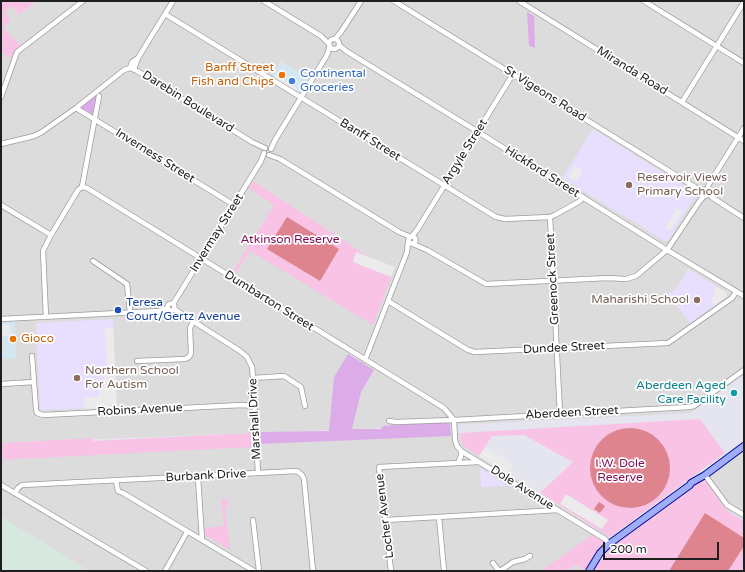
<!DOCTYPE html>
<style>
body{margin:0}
#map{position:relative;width:745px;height:572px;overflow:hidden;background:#e5e5ef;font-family:"Varela Round",sans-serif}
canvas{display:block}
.frame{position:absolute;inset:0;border:2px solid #1f1f1f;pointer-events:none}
.scale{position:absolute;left:603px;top:542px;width:116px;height:18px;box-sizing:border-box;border:2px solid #1f1f1f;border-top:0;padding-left:5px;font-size:12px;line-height:14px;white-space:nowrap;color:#1f1f1f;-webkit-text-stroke:3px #fff;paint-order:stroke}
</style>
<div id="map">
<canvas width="745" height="572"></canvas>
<div class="frame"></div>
<div class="scale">200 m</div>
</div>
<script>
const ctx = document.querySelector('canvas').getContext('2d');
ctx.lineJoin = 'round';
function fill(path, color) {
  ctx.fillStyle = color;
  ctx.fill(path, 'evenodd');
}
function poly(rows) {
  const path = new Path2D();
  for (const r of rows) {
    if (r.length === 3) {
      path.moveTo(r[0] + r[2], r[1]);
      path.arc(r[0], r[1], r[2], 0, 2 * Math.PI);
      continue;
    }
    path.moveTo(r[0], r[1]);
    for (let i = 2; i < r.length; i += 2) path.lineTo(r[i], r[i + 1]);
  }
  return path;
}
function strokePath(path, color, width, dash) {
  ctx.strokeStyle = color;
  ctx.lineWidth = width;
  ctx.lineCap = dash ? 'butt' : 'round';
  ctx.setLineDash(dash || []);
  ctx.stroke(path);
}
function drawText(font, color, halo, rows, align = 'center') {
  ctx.font = font + ' "Varela Round",sans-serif';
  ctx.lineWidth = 3.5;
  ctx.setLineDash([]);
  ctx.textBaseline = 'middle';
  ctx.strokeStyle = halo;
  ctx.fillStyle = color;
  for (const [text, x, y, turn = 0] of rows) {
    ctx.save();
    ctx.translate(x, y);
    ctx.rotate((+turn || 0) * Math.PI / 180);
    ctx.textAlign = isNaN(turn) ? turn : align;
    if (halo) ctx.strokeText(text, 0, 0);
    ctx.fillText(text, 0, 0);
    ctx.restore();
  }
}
const residential = poly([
 [37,1,744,1,744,375,691,413,429,426,1,443,1,52,12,59,3,28,5,12,12,6,19,15],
 [460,433,460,437,463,446,610,537,585,571,89,571,1,517,1,459],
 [744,451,744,520,727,511,705,478]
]);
const commercial = poly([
 [281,61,310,79,300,94,272,77],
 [15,320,16,358,1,359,1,321]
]);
const industrial = poly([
 [1,517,89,571,1,571]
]);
const education = poly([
 [593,129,695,193,695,196,668,241,665,241,562,178],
 [688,269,726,292,727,296,690,323,668,294,677,288],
 [113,319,117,407,43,410,40,409,36,323],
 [480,468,508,486,481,487]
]);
const grass = poly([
 [527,12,534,16,535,48,529,46],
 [98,93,93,115,80,107],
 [348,354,374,370,361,392,352,429,381,429,383,426,450,421,451,436,260,444,259,432,329,431,334,377]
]);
const park = poly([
 [1,1,37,1,19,15,12,6,5,12,11,20,3,28,21,46,15,52,12,59,1,52],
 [252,180,369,257,395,267,373,325,250,251,235,274,232,273,274,205,248,188],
 [700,419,725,453,610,537,540,493,573,462,524,435,492,436,479,456,463,446,460,437,460,433],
 [251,433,252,447,1,460,1,443,93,438,93,441],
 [705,478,727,511,744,521,744,571,594,571,599,562,616,543],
 [227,498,228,505,225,508,230,550,205,535,204,528,224,526,221,499],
 [592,535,605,542,587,570,575,565,566,571,541,571]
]);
const pitch = poly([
 [287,217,339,249,320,281,267,249],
 [630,468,40],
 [599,502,605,506,600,513,594,509],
 [705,513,744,538,744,546,728,571,669,571]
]);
const parking = poly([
 [276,75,298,89,296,92,274,78],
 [575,165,583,170,576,181,568,177],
 [677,208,682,212,670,231,665,228],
 [356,252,395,267,391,277,353,262],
 [716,286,726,292,727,296,714,305,711,302],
 [10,324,11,336,1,336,1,325],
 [105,328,113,328,117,407,85,409,84,397,99,397,99,387,104,387,104,371,107,371],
 [485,447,513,464,507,473,479,456],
 [566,494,608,520,602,529,560,504]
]);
const minor = poly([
 [264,1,321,36,329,44],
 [394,1,695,187,700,192],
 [519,1,744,141],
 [644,1,744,63],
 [165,14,496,217,505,219,550,217,555,215,580,201,583,197],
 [335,39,341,32,361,1],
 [334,44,5],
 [339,45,346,51,475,130,667,250,744,296],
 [130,68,132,62,138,58],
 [134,69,138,58,173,1],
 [1,97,17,52,83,1],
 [682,102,744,2],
 [76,108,234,205],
 [1,144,34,136,42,132,76,108,124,70,130,68,137,71,252,142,265,148],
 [271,149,275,140,327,55,330,46],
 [269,155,280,159,399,232,411,237],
 [82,187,87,188,444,408,454,420,455,440,457,446,461,451,605,539,609,544],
 [704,193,3.5],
 [707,191,709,184,744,128],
 [707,193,713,198,744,218],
 [1,205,51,235],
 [550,217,560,414],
 [412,240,3.5],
 [411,237,417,230,513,74],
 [413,244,427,250,486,284,608,278,626,279,636,276,667,250,699,202,704,196],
 [93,261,127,284,130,312],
 [388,301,468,350,475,352,668,343,732,298,736,292],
 [171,307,3.5],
 [173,304,261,161,264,153],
 [174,309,240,351,247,357,252,367,253,378,258,473],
 [46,317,43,251,51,235,78,190,82,187,99,96],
 [1,319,159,311,168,308],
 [32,356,36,409,37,413,43,415,242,405,255,406],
 [365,360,407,252,408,242],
 [137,361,185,359,189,357,191,353,190,328,193,322],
 [253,378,284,376,301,387,305,406],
 [1,384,34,382],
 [389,421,396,422,454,420,689,407,694,406,744,370],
 [458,463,461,456,461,451],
 [705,475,727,505,744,515],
 [198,477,202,540],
 [116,481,118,491,123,493,254,571],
 [1,485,146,571],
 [15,493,18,488,22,485,297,471,302,475,304,479,313,571],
 [439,517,444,571],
 [253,520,259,571],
 [386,520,558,510],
 [493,563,499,571],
 [165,571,187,532],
 [391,571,379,467,478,462],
 [500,571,513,562,525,559,530,556]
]);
const major = poly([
 [589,571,600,553,609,544,690,485,691,483,705,475,744,446]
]);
const markers = [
 [282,75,4,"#e8710a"],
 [292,81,4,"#3f7fe0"],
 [629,185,4,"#8d6e63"],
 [697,300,4,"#8d6e63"],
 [118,310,4,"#1a4fb4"],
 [13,339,4,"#e8710a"],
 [77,378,4,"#8d6e63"],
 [734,393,4,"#0f9aa8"]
];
const foodNames = [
 ["Banff Street",274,68],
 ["Fish and Chips",274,82],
 ["Gioco",21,339,"left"]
];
const streetNames = [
 ["Miranda Road",632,71,32],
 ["St Vigeons Road",545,94,32],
 ["Darebin Boulevard",188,102,32],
 ["Banff Street",370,140,32],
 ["Argyle Street",465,152,-58],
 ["Inverness Street",155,156,32],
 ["Hickford Street",542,172,32],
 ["Invermay Street",217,233,-58],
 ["Greenock Street",553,279,-93],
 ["Dumbarton Street",269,301,32],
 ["Dundee Street",564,348,-3],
 ["Robins Avenue",140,410,-3],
 ["Aberdeen Street",572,413,-3],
 ["Marshall Drive",255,419,-93],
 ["Burbank Drive",206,476,-3],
 ["Dole Avenue",522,488,32],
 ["Locher Avenue",385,516,-97]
];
const shopNames = [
 ["Continental",300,74],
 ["Groceries",300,88]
];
const educationNames = [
 ["Reservoir Views",637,178],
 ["Primary School",637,192],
 ["Maharishi School",689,300,"right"],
 ["Northern School",85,371],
 ["For Autism",85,385]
];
const parkNames = [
 ["Atkinson Reserve",290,240],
 ["I.W. Dole",620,464],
 ["Reserve",620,478]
];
const transitNames = [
 ["Teresa",126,303],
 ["Court/Gertz Avenue",126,317]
];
const cultureNames = [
 ["Aberdeen Aged",726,386],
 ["Care Facility",726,400]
];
fill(residential, '#dcdcdd');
fill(commercial, '#d4e7f0');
fill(industrial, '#d7e8df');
fill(education, '#e8dffe');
fill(grass, '#dcace8');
fill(park, '#f8c3e5');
fill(pitch, '#dd848e');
fill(parking, '#ebebeb');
strokePath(minor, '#9c9c9c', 6);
strokePath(major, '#030b96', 8);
strokePath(minor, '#fff', 4.5);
strokePath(major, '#9fadfa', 6);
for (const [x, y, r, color] of markers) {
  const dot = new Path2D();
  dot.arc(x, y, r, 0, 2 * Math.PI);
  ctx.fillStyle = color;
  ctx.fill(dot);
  strokePath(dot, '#fff', 1.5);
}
drawText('12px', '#c56008', '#fff', foodNames, 'right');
drawText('12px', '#1f1f1f', '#fff', streetNames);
drawText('12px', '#366cbe', '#fff', shopNames, 'left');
drawText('12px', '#785e54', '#fff', educationNames, 'left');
drawText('12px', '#7c0e54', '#fff', parkNames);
drawText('12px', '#164399', '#fff', transitNames, 'left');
drawText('12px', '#0d838f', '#fff', cultureNames, 'right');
</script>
